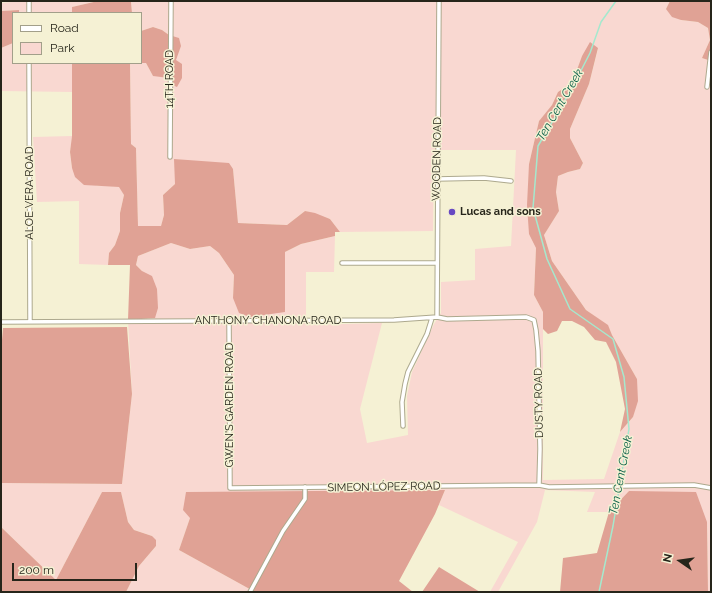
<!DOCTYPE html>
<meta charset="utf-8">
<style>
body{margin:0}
#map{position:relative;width:712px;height:593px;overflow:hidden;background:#f5f1d4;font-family:Raleway,sans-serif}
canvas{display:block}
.frame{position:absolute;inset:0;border:2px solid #26251a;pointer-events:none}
.legend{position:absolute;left:12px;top:12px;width:130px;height:52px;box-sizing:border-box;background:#f5f1d4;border:1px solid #a29f8a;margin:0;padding:5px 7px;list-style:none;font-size:12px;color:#26251a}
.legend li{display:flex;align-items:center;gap:8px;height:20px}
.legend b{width:20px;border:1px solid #a29f8a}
.north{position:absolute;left:660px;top:541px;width:40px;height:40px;-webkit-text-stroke:3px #f5f1d4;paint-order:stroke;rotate:283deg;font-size:11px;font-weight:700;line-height:16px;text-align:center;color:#26251a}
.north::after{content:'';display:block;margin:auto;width:14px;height:18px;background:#26251a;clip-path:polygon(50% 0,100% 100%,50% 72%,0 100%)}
.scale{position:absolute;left:12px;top:563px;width:125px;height:18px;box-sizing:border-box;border:2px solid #26251a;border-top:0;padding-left:5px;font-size:12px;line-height:14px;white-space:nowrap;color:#26251a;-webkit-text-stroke:3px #f5f1d4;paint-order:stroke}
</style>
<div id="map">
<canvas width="712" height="593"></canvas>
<div class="frame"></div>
<ul class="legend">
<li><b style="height:5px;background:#fff"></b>Road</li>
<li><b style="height:11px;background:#f9d8d1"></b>Park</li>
</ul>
<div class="north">N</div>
<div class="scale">200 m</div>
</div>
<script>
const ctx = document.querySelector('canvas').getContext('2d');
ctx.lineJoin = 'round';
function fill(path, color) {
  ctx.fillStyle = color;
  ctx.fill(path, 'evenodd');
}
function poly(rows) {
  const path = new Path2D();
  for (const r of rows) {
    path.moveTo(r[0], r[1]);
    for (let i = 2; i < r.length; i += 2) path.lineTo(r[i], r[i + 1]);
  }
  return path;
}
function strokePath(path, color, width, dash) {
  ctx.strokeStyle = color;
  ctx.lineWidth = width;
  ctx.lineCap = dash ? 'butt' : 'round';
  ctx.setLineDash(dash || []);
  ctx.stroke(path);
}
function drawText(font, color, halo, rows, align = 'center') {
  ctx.font = font + ' Raleway,sans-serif';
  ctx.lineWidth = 3;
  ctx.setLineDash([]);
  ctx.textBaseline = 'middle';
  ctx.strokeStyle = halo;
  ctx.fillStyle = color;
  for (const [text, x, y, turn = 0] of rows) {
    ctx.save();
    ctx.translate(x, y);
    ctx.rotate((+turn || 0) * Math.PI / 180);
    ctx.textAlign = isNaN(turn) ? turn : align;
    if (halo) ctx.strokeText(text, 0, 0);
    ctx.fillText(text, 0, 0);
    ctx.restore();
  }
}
const green = poly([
 [22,1,98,1,72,7,72,13,19,13,19,10,1,11,1,3],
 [128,1,670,1,666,9,681,20,698,22,708,28,710,40,702,58,711,61,711,592,708,592,707,522,629,491,609,512,587,512,595,492,545,490,537,522,498,592,490,592,518,542,439,505,445,490,190,518,179,550,255,592,126,592,139,566,156,546,152,536,134,530,128,522,121,492,102,492,56,580,1,527,1,483,122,484,132,394,128,320,155,318,142,271,136,265,138,256,171,243,190,249,210,246,219,253,234,275,233,298,285,312,285,252,301,244,335,236,334,272,306,272,306,325,382,323,360,409,367,443,408,435,407,396,412,372,434,324,441,313,441,282,475,280,475,249,511,246,516,150,434,150,433,231,340,232,330,219,305,211,287,225,238,223,233,169,175,159,175,184,163,195,164,215,161,226,138,226,136,148,131,144,130,63,146,63,153,76,176,60,169,35,162,30,153,27,141,31,141,13,132,13,131,2],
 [598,49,589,84,570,129,570,138,583,163,580,169,568,172,558,176,556,192,559,211,544,235,552,261,586,310,608,326,612,335,637,379,633,417,620,432,604,479,543,480,543,312,534,295,536,248,529,164,539,121,552,105,558,92,568,85,575,75,582,56],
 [13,43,13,63,72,63,72,92,1,91,1,48],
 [72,136,70,153,72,168,97,186,112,186,120,187,124,195,120,213,120,231,115,245,109,253,108,265,79,264,79,201,37,202,33,137]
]);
const forest = poly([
 [98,1,131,2,132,13,72,13,72,7],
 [670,1,711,1,711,61,702,58,710,40,708,28,698,22,681,20,672,17,666,9],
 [19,10,19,13,13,13,13,43,1,48,1,11],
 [153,27,162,30,169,35,179,38,181,46,176,60,182,64,182,78,177,87,170,84,169,78,153,76,146,63,130,63,131,144,136,148,138,226,161,226,164,215,163,195,175,184,174,159,229,163,233,169,238,223,287,225,305,211,315,213,330,219,340,232,335,232,335,236,301,244,285,252,285,312,250,317,239,313,233,298,234,275,219,253,210,246,190,249,171,243,138,256,136,265,142,271,152,276,157,289,158,308,155,318,128,320,130,265,108,265,109,253,115,245,120,231,120,213,124,195,119,187,84,185,75,177,72,168,70,152,72,136,72,63,141,63,141,31],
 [590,42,598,48,589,84,570,129,570,138,583,163,580,169,568,172,558,176,556,192,559,211,544,235,552,261,586,310,608,325,612,335,637,379,638,401,633,417,620,432,625,409,616,362,606,342,595,340,584,327,572,321,562,321,557,331,548,334,543,329,543,312,534,295,536,248,529,234,527,205,529,164,539,121,552,105,558,92,568,85,575,75,582,56],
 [127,327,132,394,122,484,1,483,1,352,3,328],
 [445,490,435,514,399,581,413,592,255,592,179,550,190,518,183,510,186,492],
 [629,491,696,492,707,522,708,592,560,592,563,558,597,553,609,512],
 [102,492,121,492,128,522,134,530,152,536,156,540,156,546,139,566,126,592,1,592,1,527,56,580],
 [439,567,480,592,422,592]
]);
const stream = poly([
 [599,592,613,526,629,429,624,377,613,339,570,309,547,259,533,208,538,146,571,90,590,53,601,22,616,1]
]);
const street = poly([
 [29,1,29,13],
 [29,63,30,322],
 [707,87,711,52],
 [170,157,171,1],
 [437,179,484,178,511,181],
 [342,263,436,263],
 [437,317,439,1],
 [229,321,230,488,539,485,549,487,694,485,711,488],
 [1,322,394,320,437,317,447,319,526,317,534,320,536,330,538,351,540,449,539,485],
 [403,426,402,402,405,384,408,372,427,334,432,318],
 [250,592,283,531,305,499,305,487]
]);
const markers = [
 [452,212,4,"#6749c2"]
];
const streetNames = [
 ["14TH ROAD",170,79,-90],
 ["WOODEN ROAD",437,159,-89],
 ["ALOE VERA ROAD",30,193,-90],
 ["ANTHONY CHANONA ROAD",268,321],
 ["DUSTY ROAD",539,403,-91],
 ["GWEN'S GARDEN ROAD",230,405,-90],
 ["SIMEON LÓPEZ ROAD",384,487,-1]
];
const poiNames = [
 ["Lucas and sons",460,212]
];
const waterNames = [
 ["Ten Cent Creek",560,105,-60],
 ["Ten Cent Creek",621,475,-79]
];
fill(green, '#f9d8d1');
fill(forest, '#e0a295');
strokePath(stream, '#a5e9ce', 1.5);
strokePath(street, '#ada98e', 5.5);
strokePath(street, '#fff', 3.5);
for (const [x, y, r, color] of markers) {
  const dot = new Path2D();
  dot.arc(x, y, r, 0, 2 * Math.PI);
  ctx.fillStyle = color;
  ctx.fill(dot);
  strokePath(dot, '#f5f1d4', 1.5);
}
drawText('11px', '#26251a', '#f5f1d4', streetNames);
drawText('bold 11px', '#26251a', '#f5f1d4', poiNames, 'left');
drawText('italic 12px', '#0c624a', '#f5f1d4', waterNames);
</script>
